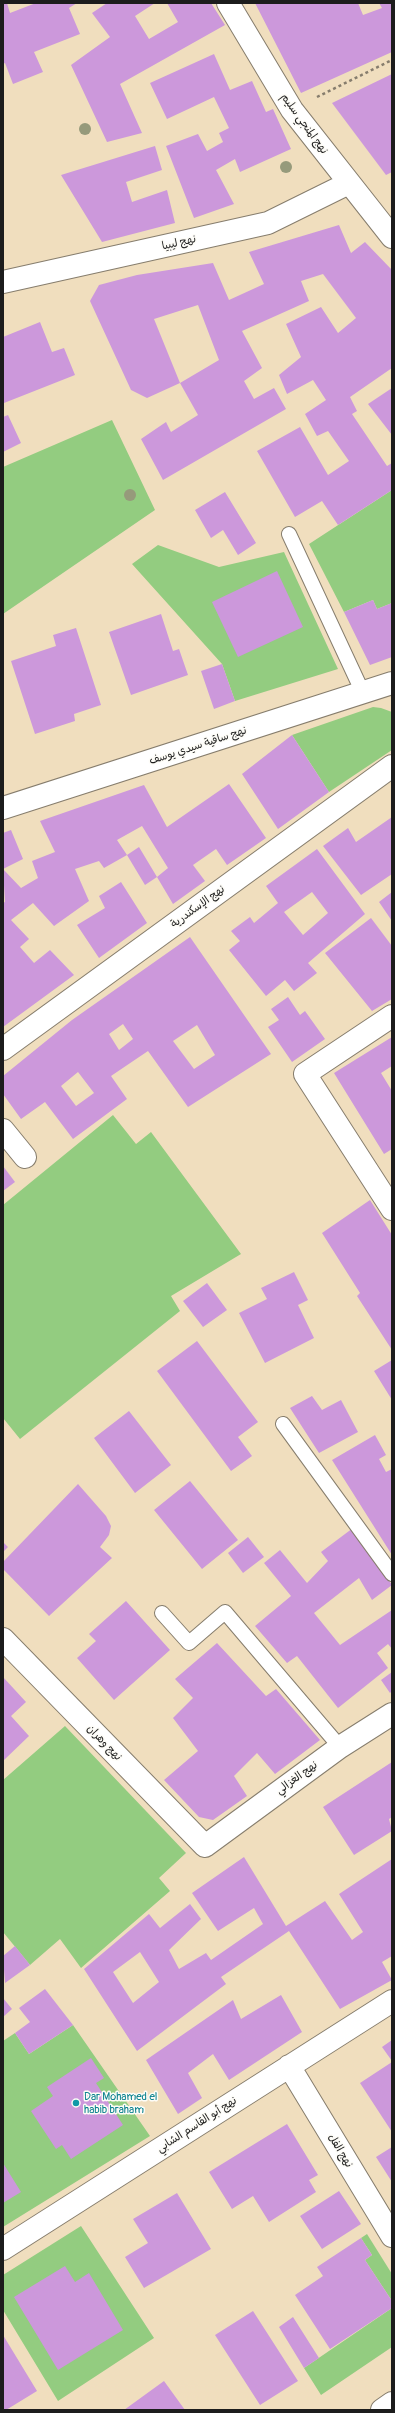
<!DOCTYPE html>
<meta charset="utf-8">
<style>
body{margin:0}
#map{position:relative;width:395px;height:2413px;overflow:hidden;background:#f0debe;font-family:Pangolin,sans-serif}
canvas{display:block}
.frame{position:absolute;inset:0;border:4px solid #1c1c1c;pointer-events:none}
</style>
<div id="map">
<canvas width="395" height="2413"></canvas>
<div class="frame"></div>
</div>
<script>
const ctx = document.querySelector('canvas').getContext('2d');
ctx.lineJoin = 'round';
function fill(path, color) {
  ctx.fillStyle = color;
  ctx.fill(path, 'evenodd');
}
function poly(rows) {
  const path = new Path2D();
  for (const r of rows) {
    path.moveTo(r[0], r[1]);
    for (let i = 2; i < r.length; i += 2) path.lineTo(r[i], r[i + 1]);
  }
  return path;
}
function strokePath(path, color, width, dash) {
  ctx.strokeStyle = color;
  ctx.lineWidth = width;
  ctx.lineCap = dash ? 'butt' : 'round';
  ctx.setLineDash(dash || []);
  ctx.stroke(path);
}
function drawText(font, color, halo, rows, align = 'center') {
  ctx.font = font + ' Pangolin,"Playpen Sans Arabic",sans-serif';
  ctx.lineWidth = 3;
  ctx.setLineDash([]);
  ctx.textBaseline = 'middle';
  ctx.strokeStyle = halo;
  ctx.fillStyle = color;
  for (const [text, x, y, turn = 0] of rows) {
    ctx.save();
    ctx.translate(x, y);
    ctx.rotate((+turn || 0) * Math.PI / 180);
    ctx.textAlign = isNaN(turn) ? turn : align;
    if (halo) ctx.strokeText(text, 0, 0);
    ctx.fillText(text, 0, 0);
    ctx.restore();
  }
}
const green = poly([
 [112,420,155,510,3,614,3,467],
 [392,490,392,603,377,609,373,600,344,612,309,544],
 [158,545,219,567,284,552,338,669,235,701,222,664,132,564],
 [373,707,381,708,392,712,392,750,329,792,292,735],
 [113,1115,136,1144,151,1132,241,1254,171,1296,180,1311,20,1439,3,1418,3,1205],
 [65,1726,186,1853,159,1878,170,1891,81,1968,60,1939,30,1965,3,1932,3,1780],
 [73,2025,150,2136,3,2227,3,2041,15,2033,29,2054],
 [81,2226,154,2338,58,2401,3,2310,3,2275],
 [367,2234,392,2274,392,2301,365,2260,372,2255,361,2238],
 [392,2308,392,2347,321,2395,304,2368]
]);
const building = poly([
 [3,3,7,3,10,13,36,3,77,3,69,8,80,34,34,52,43,72,13,84,5,63,3,64],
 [107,3,155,3,135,16,149,39,178,22,167,3,211,3,225,25,120,84,142,133,107,142,71,65,110,37,92,13],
 [255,3,358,3,363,15,382,8,379,3,392,3,392,52,301,93],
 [214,54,230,90,252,81,266,112,273,109,291,149,240,172,235,159,216,170,234,204,194,218,166,146,198,134,207,151,223,142,219,133,229,128,214,97,167,119,150,83],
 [392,74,392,172,386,175,332,103],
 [155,146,162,170,126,182,132,202,167,190,175,223,102,242,61,175],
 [339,225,351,253,365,242,392,270,392,368,350,397,357,411,352,414,387,466,392,463,392,490,338,525,322,501,295,517,257,451,300,427,328,475,349,461,328,431,317,436,305,414,326,400,313,380,287,394,279,375,301,357,286,324,321,307,338,333,356,318,323,274,301,281,309,301,242,331,262,368,244,381,254,399,274,388,286,409,163,480,141,439,166,422,171,432,198,415,180,383,219,360,198,305,154,319,180,383,147,398,131,390,90,301,99,285,137,275,213,263,229,300,264,284,249,252],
 [40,322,52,352,64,348,75,375,4,403,3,337],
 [392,388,392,435,368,404],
 [8,415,21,443,3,452,3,417],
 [225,492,256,543,238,555,223,530,211,538,195,510],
 [277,571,303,627,238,657,212,602],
 [373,600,377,609,392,603,392,657,370,665,344,612],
 [161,614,173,651,179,649,188,675,131,695,109,632],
 [76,628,101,705,74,714,75,721,35,734,11,661,56,646,53,635],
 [222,664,235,701,214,709,201,671],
 [292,735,329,792,278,829,242,774],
 [229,784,266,838,227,865,216,849,193,865,205,881,173,904,157,877,168,868,142,826,117,840,127,855,104,868,99,861,75,869,89,901,54,926,33,903,11,920,29,939,20,947,34,963,50,950,74,975,3,1027,3,903,5,902,3,869,21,888,38,878,32,861,55,852,40,821,144,785,167,827],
 [392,817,392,874,361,895,323,846,348,828,356,842],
 [11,830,23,859,3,869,3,833],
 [139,847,157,877,145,885,127,855],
 [317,849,365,914,308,963,317,973,294,991,285,980,266,996,229,950,240,941,231,931,250,917,254,923,278,903,266,886],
 [312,892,328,913,303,935,284,912],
 [121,882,147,923,99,958,77,925,105,908,99,896],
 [392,892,392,921,379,902],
 [371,918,392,946,392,999,372,1011,325,953],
 [190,937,271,1054,188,1107,148,1051,111,1076,127,1099,73,1139,45,1102,21,1119,3,1094,3,1076,72,1020],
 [123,1024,133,1039,119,1050,109,1034],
 [197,1025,215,1055,194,1069,173,1041],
 [78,1072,94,1093,76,1106,61,1086],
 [288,997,300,1015,305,1011,325,1039,292,1062,268,1027,279,1020,271,1009],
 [392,1037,392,1066,381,1073,392,1091,392,1149,384,1154,334,1073],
 [3,1166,15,1182,3,1191],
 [370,1200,392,1235,392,1350,357,1296,360,1293,322,1233],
 [294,1272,308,1300,298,1305,314,1338,265,1363,239,1313,267,1299,261,1288],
 [207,1283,227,1310,203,1327,183,1301],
 [197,1341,258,1422,238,1437,252,1456,231,1471,157,1371],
 [392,1360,392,1400,374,1371],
 [312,1396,322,1410,341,1400,358,1432,319,1453,290,1408],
 [129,1411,171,1465,135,1493,94,1438],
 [375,1435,386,1455,379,1459,386,1472,392,1469,392,1555,332,1460],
 [190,1481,238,1540,202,1569,154,1510],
 [78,1484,106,1516,111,1526,109,1535,100,1547,112,1558,49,1616,3,1569,3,1562],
 [353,1528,392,1585,372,1600,359,1578,314,1613,340,1645,392,1610,392,1649,388,1644,377,1653,388,1668,338,1708,297,1656,287,1663,255,1626,291,1596,264,1563,280,1550,307,1583,328,1561,321,1552],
 [248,1537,264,1557,243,1573,228,1553],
 [3,1542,8,1547,3,1552],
 [126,1601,170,1650,114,1700,77,1658,96,1641,89,1634],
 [217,1643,266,1696,276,1689,320,1740,275,1774,257,1753,234,1776,247,1796,213,1820,199,1817,164,1780,198,1751,173,1718,193,1698,175,1679],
 [392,1672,392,1691,390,1693,381,1680],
 [3,1677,26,1702,11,1716,29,1736,3,1761],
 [392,1762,392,1817,389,1819,392,1831,354,1855,323,1807],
 [244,1857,286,1926,325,1901,352,1940,363,1932,339,1894,392,1859,392,1956,382,1962,392,1980,340,2009,289,1931,221,1977,226,1984,137,2051,84,1969,149,1914,160,1928,190,1904,201,1919,169,1950,179,1969,206,1953,211,1960,263,1924,254,1908,218,1931,192,1893],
 [140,1952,159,1982,133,2003,113,1972],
 [15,1946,30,1965,5,1983,3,1956],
 [45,1989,73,2025,29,2054,15,2033,30,2022,19,2008],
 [281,1995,302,2032,229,2080,213,2054,188,2073,202,2098,178,2114,146,2060,233,2000,241,2019],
 [3,1998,12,2009,3,2017],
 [392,2040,392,2061,382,2047],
 [91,2058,104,2078,96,2083,123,2125,71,2159,62,2145,56,2149,31,2111,53,2096,47,2087],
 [392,2062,392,2132,360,2083],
 [287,2124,318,2175,309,2180,316,2192,269,2222,253,2196,232,2209,209,2172],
 [392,2147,392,2182,376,2157],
 [3,2163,21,2192,3,2203],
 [339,2191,361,2224,322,2249,300,2216],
 [177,2193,211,2249,144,2288,125,2257,148,2243,133,2219],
 [361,2238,372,2255,365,2260,392,2301,392,2308,330,2349,295,2295,323,2276,317,2267],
 [65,2266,75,2282,89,2273,123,2330,58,2370,14,2297],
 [253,2311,298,2381,260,2405,215,2335],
 [293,2317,319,2358,304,2368,279,2327],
 [3,2335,37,2391,6,2410,3,2410],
 [164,2381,185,2410,124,2410]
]);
const path = poly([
 [317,97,392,60]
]);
const lane = poly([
 [289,534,363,693],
 [283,1424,392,1574],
 [162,1613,189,1643,225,1612,340,1747]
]);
const street = poly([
 [228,3,292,110,392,237],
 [3,282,268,223,349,183],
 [3,808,392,683],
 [392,1016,305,1074,392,1209],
 [3,1049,392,766],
 [3,1130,25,1157],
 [3,1639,205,1846,340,1747,392,1714],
 [289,2066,392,2236],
 [3,2249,392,2001]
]);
const secondary = poly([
 [382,2410,392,2403]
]);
const trees = [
 [85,129],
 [286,167],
 [130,495]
];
const markers = [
 [76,2103,4,"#0f9aa8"]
];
const streetNames = [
 ["نهج المنجي سليم",304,124,54],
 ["نهج ليبيا",179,243,-13],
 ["نهج ساقية سيدي يوسف",198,746,-18],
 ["نهج الإسكندرية",198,907,-36],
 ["نهج وهران",104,1743,46],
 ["نهج الغزالي",297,1778,-36],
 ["نهج أبو القاسم الشابي",197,2125,-33],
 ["نهج الفل",340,2151,59]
];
const cultureNames = [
 ["Dar Mohamed el",84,2097],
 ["habib braham",84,2110]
];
fill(green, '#93cc80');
fill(building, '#cc98db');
strokePath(lane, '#867d6d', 16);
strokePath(street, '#867d6d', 24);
strokePath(secondary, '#867d6d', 24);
strokePath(path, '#867d6d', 2.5, [3, 3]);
strokePath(lane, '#fff', 14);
strokePath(street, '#fff', 22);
strokePath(secondary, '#fff', 22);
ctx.fillStyle = '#969a7b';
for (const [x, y] of trees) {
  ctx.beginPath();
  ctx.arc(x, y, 6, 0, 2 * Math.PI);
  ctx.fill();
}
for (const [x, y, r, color] of markers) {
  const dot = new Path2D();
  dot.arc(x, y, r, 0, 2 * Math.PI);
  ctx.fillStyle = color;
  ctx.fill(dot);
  strokePath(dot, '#fdfcf7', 1.5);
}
drawText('11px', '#1c1c1c', '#fdfcf7', streetNames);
drawText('11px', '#0d838f', '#fdfcf7', cultureNames, 'left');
</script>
